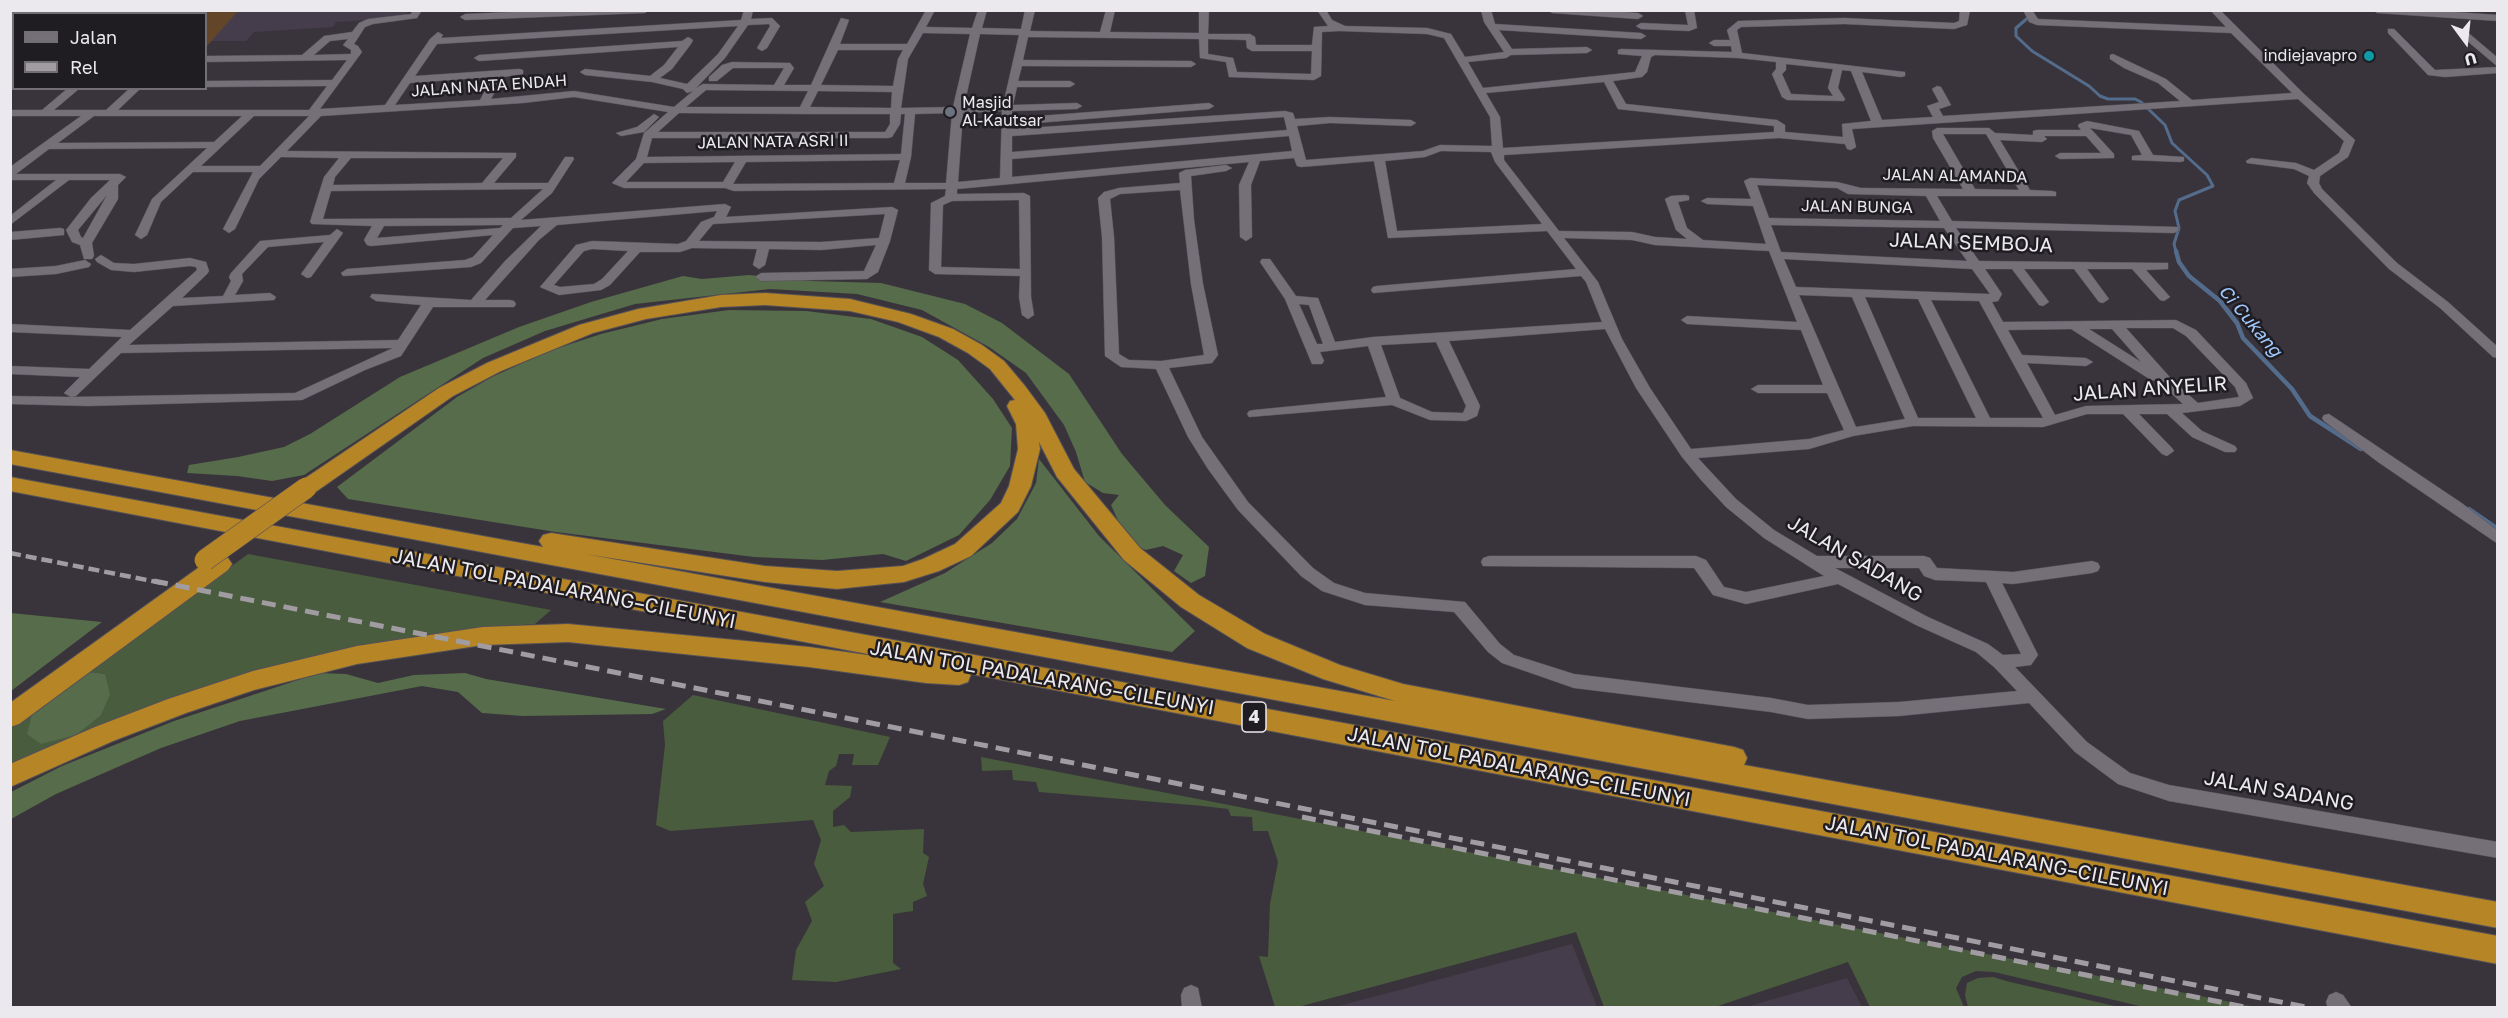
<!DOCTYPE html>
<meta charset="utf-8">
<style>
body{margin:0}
#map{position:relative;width:2508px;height:1018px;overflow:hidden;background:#39343c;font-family:"Golos Text",sans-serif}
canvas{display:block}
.frame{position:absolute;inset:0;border:12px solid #ece9ee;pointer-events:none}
.legend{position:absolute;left:12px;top:12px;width:195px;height:78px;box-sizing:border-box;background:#1f1d21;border:2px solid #716f73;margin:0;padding:8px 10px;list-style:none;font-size:18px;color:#ece9ee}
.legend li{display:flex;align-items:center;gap:12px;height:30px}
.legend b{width:30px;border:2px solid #716f73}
.north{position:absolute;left:2436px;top:12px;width:60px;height:60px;-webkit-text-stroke:4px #1f1d21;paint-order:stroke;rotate:165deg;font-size:16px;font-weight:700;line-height:24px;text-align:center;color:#ece9ee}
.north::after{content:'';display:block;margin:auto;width:21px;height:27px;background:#ece9ee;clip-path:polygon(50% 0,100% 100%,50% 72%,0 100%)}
</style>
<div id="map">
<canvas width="2508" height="1018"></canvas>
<div class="frame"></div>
<ul class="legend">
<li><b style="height:8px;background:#756f78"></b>Jalan</li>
<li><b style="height:8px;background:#a09ca2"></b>Rel</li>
</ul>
<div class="north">U</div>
</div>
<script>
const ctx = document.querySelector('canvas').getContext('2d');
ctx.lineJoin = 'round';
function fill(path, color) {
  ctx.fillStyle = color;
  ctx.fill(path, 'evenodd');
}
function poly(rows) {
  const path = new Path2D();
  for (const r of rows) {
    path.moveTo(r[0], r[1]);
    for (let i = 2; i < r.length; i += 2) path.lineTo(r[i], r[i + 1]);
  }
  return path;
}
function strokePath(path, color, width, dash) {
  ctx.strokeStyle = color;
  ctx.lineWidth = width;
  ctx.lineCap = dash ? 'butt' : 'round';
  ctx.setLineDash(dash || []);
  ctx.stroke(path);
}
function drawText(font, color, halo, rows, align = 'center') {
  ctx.font = font + ' "Golos Text",sans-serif';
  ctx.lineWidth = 5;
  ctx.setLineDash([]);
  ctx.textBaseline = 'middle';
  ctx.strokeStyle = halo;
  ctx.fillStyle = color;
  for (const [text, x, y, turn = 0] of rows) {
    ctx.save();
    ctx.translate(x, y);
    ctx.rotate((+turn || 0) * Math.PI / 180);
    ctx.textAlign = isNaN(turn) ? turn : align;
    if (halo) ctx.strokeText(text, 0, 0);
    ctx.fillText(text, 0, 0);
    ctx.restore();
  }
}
const built = poly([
 [11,11,409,11,402,18,336,22,333,27,254,32,246,41,212,41,206,45,206,14,14,14,14,73,11,73],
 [1572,944,1597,1007,1335,1007],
 [1847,978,1862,1007,1746,1007]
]);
const green = poly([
 [248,554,551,610,535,624,472,629,364,648,11,770,10,727,33,711,105,674,90,672],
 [693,695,890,737,878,765,852,765,854,754,839,754,836,766,829,771,825,785,852,786,850,797,833,811,833,827,844,825,851,832,924,829,923,853,929,857,923,884,927,896,913,902,913,911,893,914,893,963,901,969,836,982,792,980,796,950,812,921,805,902,824,886,814,864,821,840,813,820,670,831,656,825,665,745,663,721],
 [981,757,1224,804,2256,1007,2144,1007,1994,972,1976,971,1962,977,1956,988,1964,1007,1870,1007,1848,962,1715,1007,1604,1007,1576,932,1298,1007,1275,1007,1259,956,1268,957,1270,904,1278,862,1268,831,1253,831,1252,817,1231,816,1228,809,1203,806,1039,792,1036,782,1013,780,1012,770,982,771],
 [1993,977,2010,982,2119,1007,1968,1007,1965,995,1967,983,1978,978]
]);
const forest = poly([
 [749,275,811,281,881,283,965,304,1002,323,1069,374,1122,454,1165,505,1209,547,1205,576,1191,583,1174,571,1183,555,1163,546,1146,550,1132,544,1121,527,1111,505,1119,495,1103,493,1085,482,1076,452,1064,425,1026,373,989,347,922,310,857,294,770,289,635,304,545,331,483,358,304,475,272,481,237,476,187,473,189,465,238,457,284,447,310,434,400,377,519,327,591,302,683,276,702,279],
 [729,310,806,311,871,319,922,337,958,360,993,399,1012,428,1010,466,990,500,959,535,906,561,883,554,822,560,754,557,556,532,348,499,337,487,457,397,492,377,549,351,601,334,662,319],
 [1039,459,1099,536,1195,631,1172,652,880,602,945,573,992,543,1017,519,1036,483],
 [11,613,102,622,11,691],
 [90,672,105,674,110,694,101,715,76,735,41,744,27,734,33,711],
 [319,673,346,674,378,683,414,675,465,673,486,679,666,709,652,714,523,716,482,713,458,692,422,686,240,721,161,748,56,794,11,819,11,792,62,766,174,721]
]);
const streamFar1 = poly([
 [2030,16,2016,28,2016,36,2032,51,2089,86,2100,96,2108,99,2135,99,2141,102,2165,125,2172,143,2207,175,2213,186,2179,200,2175,211,2179,228,2174,244,2176,252]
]);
const stream = poly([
 [2176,251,2179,262,2189,276,2220,301,2237,323,2243,338,2292,389,2310,416,2361,449],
 [2469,509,2498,529]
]);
const building = poly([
 [206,10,239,10,206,47]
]);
const minor = poly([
 [413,10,422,10,417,18,373,24,365,27,354,44,358,46,362,52,320,109,385,105,430,39,438,32,443,35,441,38,741,20,744,10,753,10,751,19,772,18,780,26,767,48,762,51,757,48,770,26,769,24,748,25,725,58,696,88,703,84,774,85,784,68,733,68,717,81,709,81,709,77,722,65,732,62,790,63,794,68,784,85,811,85,841,18,849,20,840,44,907,44,926,10,935,10,926,27,972,28,978,10,987,10,982,28,1021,29,1025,10,1035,10,1030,31,1100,32,1106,10,1115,10,1110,32,1199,33,1199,10,1209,10,1208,34,1250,34,1255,37,1256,45,1312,45,1314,27,1328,26,1317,10,1326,10,1332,20,1345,26,1427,28,1451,34,1465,57,1504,52,1484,22,1481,10,1491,10,1495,24,1641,33,1646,36,1641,39,1499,30,1512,49,1587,47,1592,50,1587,53,1511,55,1506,58,1468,62,1483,88,1635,72,1642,56,1618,54,1618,50,1621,49,1732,52,1731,46,1714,46,1709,43,1714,40,1730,40,1727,30,1738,21,1844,18,1954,23,1959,21,1960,10,1970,10,1967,25,1954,29,1844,24,1741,27,1737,30,1742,53,1905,72,1905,76,1901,77,1862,72,1882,120,1933,117,1927,106,1939,102,1932,89,1937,86,1941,87,1951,105,1939,109,1943,116,2180,101,2158,83,2124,68,2110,59,2110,55,2113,54,2166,79,2192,100,2292,93,2231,33,2037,25,2029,22,2023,10,2032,10,2038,19,2226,27,2210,10,2220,10,2304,94,2355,140,2348,157,2320,176,2319,183,2322,189,2397,263,2448,302,2498,347,2498,358,2493,357,2440,308,2389,269,2314,193,2307,183,2309,176,2294,169,2247,163,2246,161,2251,158,2296,163,2314,170,2339,153,2344,141,2298,99,1852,129,1856,147,1851,150,1847,149,1845,144,1779,138,1504,155,1504,160,1559,231,1632,232,1655,237,1687,239,1676,230,1665,199,1671,196,1685,195,1689,196,1689,200,1678,202,1687,228,1703,240,1766,244,1753,206,1707,204,1701,201,1707,198,1751,199,1744,181,1750,178,1837,182,1861,188,1963,189,1933,138,1932,131,1937,128,1989,128,1995,133,2033,135,2033,131,2037,130,2081,130,2078,126,2079,124,2087,121,2139,131,2153,155,2184,157,2184,161,2180,162,2132,160,2132,156,2142,155,2131,135,2090,128,2114,154,2114,158,2060,159,2055,156,2060,153,2101,153,2086,136,2044,136,2047,139,2042,142,2000,140,2030,190,2052,191,2056,192,2056,196,1937,196,1952,221,2178,227,2178,231,2174,233,1956,228,1979,261,2168,263,2168,269,2146,270,2170,297,2164,301,2160,300,2132,269,2087,269,2109,299,2103,303,2099,302,2074,269,2024,269,2049,302,2043,306,2039,305,2012,269,1985,269,2002,294,1998,301,1992,302,2003,322,2176,320,2196,330,2246,383,2253,398,2240,406,2182,413,2202,431,2235,446,2237,449,2235,452,2225,452,2192,437,2167,414,2139,414,2172,448,2174,451,2167,456,2162,454,2123,414,2087,414,2043,427,1913,426,1853,436,1809,449,1698,458,1736,499,1774,530,1817,556,1924,556,1930,558,1937,568,2013,572,2092,561,2098,563,2100,567,2098,571,2092,573,2013,584,2002,583,2038,655,2031,665,2015,667,2087,742,2130,773,2169,785,2498,842,2498,858,2169,801,2118,784,2075,752,2029,703,1899,716,1808,719,1771,712,1574,688,1502,663,1488,652,1454,612,1365,605,1322,591,1301,576,1238,510,1208,469,1188,437,1156,369,1121,367,1105,356,1102,237,1098,198,1104,192,1119,188,1180,183,1179,173,1185,170,1226,165,1232,168,1226,171,1191,176,1194,220,1203,284,1218,355,1212,363,1169,368,1202,437,1248,502,1313,568,1334,583,1365,593,1465,602,1500,644,1514,655,1574,674,1771,698,1808,705,1899,702,2017,691,1994,667,1976,652,1916,625,1838,584,1746,604,1713,595,1694,568,1483,566,1481,562,1483,558,1489,556,1696,556,1706,560,1724,587,1746,592,1824,576,1764,538,1726,507,1701,480,1682,457,1636,388,1605,329,1449,341,1480,406,1477,416,1466,421,1430,420,1392,405,1249,417,1247,414,1249,411,1254,410,1386,397,1368,346,1320,352,1324,361,1322,364,1312,364,1285,299,1260,262,1262,259,1270,259,1296,296,1318,298,1335,342,1373,337,1602,322,1586,282,1581,276,1373,293,1371,290,1373,287,1377,286,1576,269,1547,231,1388,238,1374,161,1301,167,1297,166,1294,158,1260,161,1251,185,1252,237,1246,241,1240,237,1239,185,1249,162,957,189,957,194,1024,193,1030,196,1031,297,1034,315,1028,319,1022,315,1019,297,1020,276,935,274,929,270,931,203,945,196,946,189,734,191,725,188,624,188,612,183,636,159,644,133,668,112,574,97,523,103,321,116,287,151,516,153,516,157,494,183,548,183,565,157,573,157,574,159,552,193,521,220,725,204,731,207,726,217,892,207,898,210,890,241,878,272,867,279,761,281,755,277,761,273,864,271,876,245,821,250,769,249,765,265,759,269,753,265,757,249,692,248,680,252,640,252,610,285,601,290,559,295,540,287,576,245,592,241,678,244,686,241,701,222,714,217,717,211,557,225,539,240,485,300,510,300,514,301,516,304,514,307,433,307,401,356,365,370,302,400,89,406,10,404,10,396,71,397,64,393,80,377,10,374,10,366,89,369,122,337,10,332,10,324,130,330,197,270,196,267,190,266,134,272,111,270,97,262,95,259,101,255,114,263,134,264,190,258,206,262,209,271,207,274,182,298,223,296,231,281,229,277,231,273,260,241,330,235,337,229,343,233,311,277,307,278,301,274,324,242,268,247,242,274,243,281,235,295,270,293,276,297,274,300,173,306,129,345,398,340,421,305,376,301,370,297,372,294,471,300,505,261,541,226,513,228,481,263,471,267,343,276,341,273,347,269,465,260,473,257,493,235,371,246,367,245,364,240,372,226,312,224,310,222,324,177,339,158,281,157,259,179,235,229,229,233,223,229,253,172,193,172,161,202,147,235,141,239,135,235,152,199,207,148,49,149,16,174,120,174,126,177,118,185,118,199,92,243,94,256,92,259,84,259,80,245,72,242,66,230,91,198,110,180,69,180,10,225,10,216,56,180,10,180,10,167,81,116,10,116,10,110,42,110,68,88,80,88,54,110,106,110,130,88,141,88,118,110,309,110,327,86,206,87,206,81,332,80,347,60,206,62,206,56,302,55,324,36,352,32,359,23,368,19,411,14,413,10],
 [738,26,718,54,687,84,660,78,672,69,691,44,693,40,688,37,682,41,479,55,474,58,479,61,678,47,664,65,650,76,585,69,580,72,585,75,652,82,683,89,687,93,693,91,674,107,574,91,491,99,503,77,523,74,523,70,519,69,415,76,437,44,738,26],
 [1339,31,1427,34,1444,38,1490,117,1492,146,1440,145,1423,151,1306,160,1297,126,1330,123,1411,126,1416,123,1411,120,1330,117,1295,119,1293,113,1285,111,1012,129,1012,125,1209,109,1214,106,1209,103,1012,118,1012,111,1077,109,1082,106,1077,103,1013,105,1017,87,1070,87,1075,84,1070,81,1018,81,1022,66,1191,67,1196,64,1191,61,1023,60,1028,37,1199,39,1200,58,1226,62,1229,77,1314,80,1321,76,1322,32,1339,31],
 [923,33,970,34,953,107,901,108,908,59,923,33],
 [980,34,1019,35,1003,105,964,106,980,34],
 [348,39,343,45,351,50,351,54,314,55,330,41,348,39],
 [1208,39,1246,40,1247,48,1252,51,1312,51,1311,74,1237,72,1233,58,1208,54,1208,39],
 [838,50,903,50,898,59,893,86,821,85,838,50],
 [1655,55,1738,58,1776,62,1776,69,1772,74,1782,97,1787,100,1844,101,1845,99,1838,88,1842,70,1851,71,1871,121,1842,124,1843,137,1785,132,1785,125,1777,120,1626,104,1613,81,1642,77,1647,72,1651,57,1655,55],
 [1786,64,1833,69,1828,88,1833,96,1791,94,1782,74,1786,70,1786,64],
 [492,77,480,100,395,105,410,83,492,77],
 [1604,82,1618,109,1774,126,1774,132,1503,148,1500,117,1486,93,1604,82],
 [706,90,808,91,800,107,686,107,706,90],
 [818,91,892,92,891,108,810,107,818,91],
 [1002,111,1000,178,958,182,963,113,1002,111],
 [679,113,803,114,890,114,890,124,885,132,658,132,679,113],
 [952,113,946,183,905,183,911,157,915,114,952,113],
 [901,114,905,114,901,154,647,157,652,138,888,138,892,137,900,124,901,114],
 [94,116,242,116,214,142,58,143,94,116],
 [254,116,309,116,260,166,201,166,254,116],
 [1284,117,1287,130,1012,152,1012,136,1284,117],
 [1943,134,1986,134,2019,190,1975,189,1943,134],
 [1289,136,1292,151,1012,177,1012,159,1289,136],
 [1441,151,1491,152,1495,162,1542,224,1397,231,1385,161,1425,157,1441,151],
 [351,158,503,158,482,183,333,185,335,177,351,158],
 [900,160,894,183,733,184,746,162,900,160],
 [735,162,723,182,626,182,644,163,735,162],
 [1757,185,1837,188,1848,194,1926,196,1940,221,1769,218,1757,185],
 [543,189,511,218,323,219,331,191,543,189],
 [1180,190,1191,284,1204,355,1161,361,1129,360,1119,354,1114,237,1110,199,1120,194,1180,190],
 [107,195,83,238,81,237,78,230,107,195],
 [1019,200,1020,269,941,267,943,205,952,201,1019,200],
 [885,214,879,238,821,242,699,241,713,224,885,214],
 [503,225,500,228,377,238,384,226,503,225],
 [1771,225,1944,228,1967,261,1781,252,1771,225],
 [1564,238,1632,240,1655,245,1769,251,1797,322,1687,316,1681,320,1687,324,1801,330,1823,385,1758,385,1751,389,1758,393,1827,393,1844,430,1809,439,1691,449,1650,388,1622,339,1598,282,1564,238],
 [592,249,628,251,602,279,594,284,560,287,554,285,584,251,592,249],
 [1784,259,1972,269,1990,294,1796,287,1784,259],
 [1799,295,1852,297,1905,419,1856,427,1799,295],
 [1865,297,1918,299,1976,418,1918,418,1865,297],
 [1931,300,1979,301,2043,418,1990,418,1931,300],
 [1299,304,1309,305,1323,344,1317,344,1299,304],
 [2126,328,2173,328,2186,336,2235,387,2239,397,2198,403,2175,383,2126,328],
 [2071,329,2151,380,2158,381,2183,404,2086,406,2055,415,2027,363,2086,366,2093,362,2086,358,2022,355,2008,330,2071,329],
 [2089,329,2112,329,2141,362,2089,329],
 [1436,342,1466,406,1463,413,1432,412,1400,398,1381,345,1436,342],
 [393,348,295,393,71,397,76,396,121,353,393,348],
 [1835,568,1919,568,1924,576,1935,580,1986,582,2021,654,2003,655,1988,644,1928,617,1835,568],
 [560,10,649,10,645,13,465,20,460,17,465,14,560,10],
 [1548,10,1599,10,1638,13,1643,16,1638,19,1552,13,1548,10],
 [1685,10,1694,10,1697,28,1689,31,1641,29,1636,26,1641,23,1688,25,1685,10],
 [2373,10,2427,10,2498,15,2498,21,2377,13,2373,10],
 [2388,29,2394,29,2435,70,2498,67,2498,73,2445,77,2428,75,2388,33,2388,29],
 [2459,30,2465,30,2498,58,2498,67,2459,34,2459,30],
 [654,114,659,117,644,132,621,136,616,133,637,127,654,114],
 [60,228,64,229,64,235,10,240,10,232,60,228],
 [85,260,91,264,89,267,56,274,10,277,10,269,56,266,85,260],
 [2329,414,2463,504,2498,531,2498,544,2378,462,2324,421,2322,418,2324,415,2329,414],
 [1191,985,1198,988,1202,1008,1182,1008,1181,995,1184,988,1191,985],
 [2336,992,2343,995,2352,1008,2328,1008,2326,1002,2329,995,2336,992]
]);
const highway = poly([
 [765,293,850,299,911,314,953,329,982,345,1004,361,1025,386,1045,413,1074,469,1140,548,1199,595,1265,634,1340,665,1403,684,1734,747,1743,750,1747,758,1744,765,2498,902,2498,928,10,464,10,450,543,547,539,541,543,535,551,533,765,566,837,571,903,566,923,559,955,544,1001,503,1009,486,1018,449,1016,424,1007,406,1010,401,1015,400,990,369,968,353,939,337,898,322,850,311,765,305,721,307,646,319,593,333,501,371,453,396,314,493,306,495,298,493,295,488,298,483,439,388,487,363,579,325,638,309,721,295,765,293],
 [1039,442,1057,477,1124,560,1181,607,1247,648,1323,679,1395,701,585,554,765,582,837,589,904,582,939,571,971,556,1018,512,1031,486,1040,449,1039,442],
 [10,477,2498,936,2498,964,971,674,968,682,959,685,926,683,809,667,568,642,483,645,357,664,254,690,186,713,113,741,10,787,10,764,95,727,168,699,253,671,357,646,483,627,568,624,809,647,889,658,10,491,10,477],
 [220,556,228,558,232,564,228,570,19,724,10,727,10,703,212,558,220,556]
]);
const railFar1 = poly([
 [10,553,162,583]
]);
const rail = poly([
 [154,581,2311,1008],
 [1302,817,2250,1008]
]);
const highwayBridge = poly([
 [205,560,306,488]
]);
const markers = [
 [2369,56,6,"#0f9aa8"],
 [950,112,6,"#6b7280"]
];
const farPoinames = [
 ["indiejavapro",2357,56],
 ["Masjid",962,103,"left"],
 ["Al-Kautsar",962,121,"left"]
];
const farStreetnames = [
 ["JALAN NATA ENDAH",489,86,-4],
 ["JALAN NATA ASRI II",773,142,-1],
 ["JALAN ALAMANDA",1955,176,1],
 ["JALAN BUNGA",1857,207,1]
];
const farWaternames = [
 ["Ci Cukang",2250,321,50]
];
const shields = [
 [1254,717,24]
];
const shieldNames = [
 ["4",1254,717]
];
const streetNames = [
 ["JALAN SEMBOJA",1971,243,2],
 ["JALAN ANYELIR",2150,389,-4],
 ["JALAN SADANG",1855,559,30],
 ["JALAN TOL PADALARANG–CILEUNYI",564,589,11],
 ["JALAN TOL PADALARANG–CILEUNYI",1042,678,10],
 ["JALAN TOL PADALARANG–CILEUNYI",1519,767,11],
 ["JALAN SADANG",2279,791,10],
 ["JALAN TOL PADALARANG–CILEUNYI",1997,856,11]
];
fill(built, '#453d4b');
fill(green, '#495c3d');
fill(forest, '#576c4a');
strokePath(streamFar1, '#546c8c', 3);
strokePath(stream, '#546c8c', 4.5);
fill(building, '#634629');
strokePath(minor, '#555158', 1);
strokePath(highway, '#555158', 2);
fill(minor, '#756f78');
fill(highway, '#b68525');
strokePath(railFar1, '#a09ca2', 4.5, [11, 5]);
strokePath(rail, '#a09ca2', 5, [14, 8]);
strokePath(highwayBridge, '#555158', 22, []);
strokePath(highwayBridge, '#b68525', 21);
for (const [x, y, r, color] of markers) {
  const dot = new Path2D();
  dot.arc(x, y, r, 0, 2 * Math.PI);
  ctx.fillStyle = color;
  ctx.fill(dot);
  strokePath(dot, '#1f1d21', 2);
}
drawText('16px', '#ece9ee', '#1f1d21', farPoinames, 'right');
drawText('16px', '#ece9ee', '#1f1d21', farStreetnames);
drawText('italic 18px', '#9fc8fe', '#1f1d21', farWaternames);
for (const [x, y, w] of shields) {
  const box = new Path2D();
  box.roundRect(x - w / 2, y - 15, w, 30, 4.5);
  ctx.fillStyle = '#1f1d21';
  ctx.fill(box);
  strokePath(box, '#ece9ee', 1.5);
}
drawText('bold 18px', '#ece9ee', null, shieldNames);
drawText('20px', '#ece9ee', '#1f1d21', streetNames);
</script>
